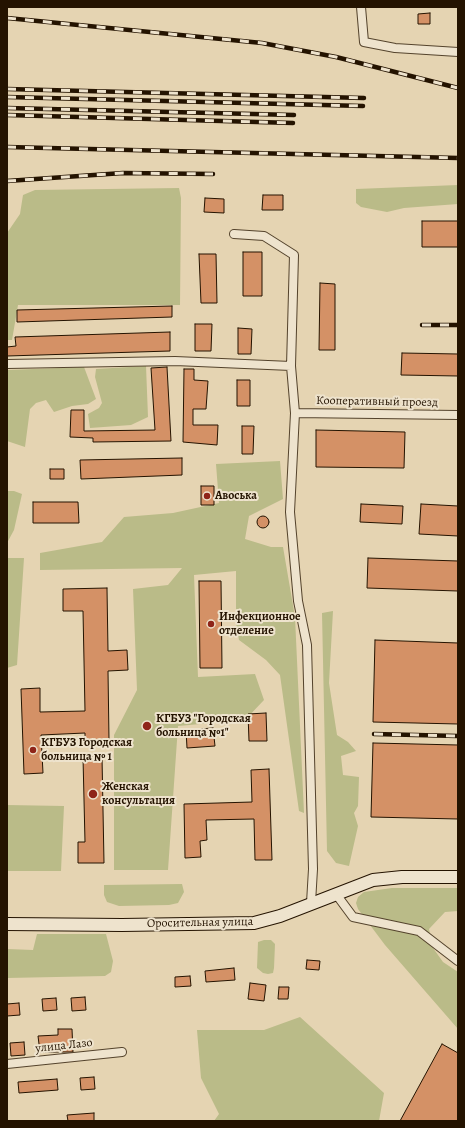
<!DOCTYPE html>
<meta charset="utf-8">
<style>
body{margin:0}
#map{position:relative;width:465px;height:1128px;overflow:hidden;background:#e5d4b2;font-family:Alegreya,serif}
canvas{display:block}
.frame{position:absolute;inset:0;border:8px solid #241300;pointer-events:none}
</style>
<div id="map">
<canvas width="465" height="1128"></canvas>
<div class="frame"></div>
</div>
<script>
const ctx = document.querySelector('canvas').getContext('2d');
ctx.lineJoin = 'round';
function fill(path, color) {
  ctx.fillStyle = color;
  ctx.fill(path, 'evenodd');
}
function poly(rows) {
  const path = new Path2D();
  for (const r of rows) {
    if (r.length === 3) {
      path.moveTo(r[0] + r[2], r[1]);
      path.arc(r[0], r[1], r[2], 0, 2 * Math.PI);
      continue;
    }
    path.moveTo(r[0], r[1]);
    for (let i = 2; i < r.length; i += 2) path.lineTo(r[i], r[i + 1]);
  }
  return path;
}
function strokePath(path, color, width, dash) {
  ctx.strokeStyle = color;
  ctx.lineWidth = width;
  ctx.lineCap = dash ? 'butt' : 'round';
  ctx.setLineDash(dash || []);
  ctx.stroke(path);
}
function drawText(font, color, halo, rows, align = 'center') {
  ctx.font = font + ' Alegreya,serif';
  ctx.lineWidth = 4;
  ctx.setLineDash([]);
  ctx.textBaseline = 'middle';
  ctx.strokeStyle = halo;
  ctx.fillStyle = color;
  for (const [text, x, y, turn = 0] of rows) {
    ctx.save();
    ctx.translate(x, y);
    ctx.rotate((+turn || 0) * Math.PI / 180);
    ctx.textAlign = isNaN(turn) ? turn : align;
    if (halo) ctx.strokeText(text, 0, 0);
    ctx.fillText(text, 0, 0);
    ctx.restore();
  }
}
const green = poly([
 [458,185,458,204,404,208,387,212,361,207,356,203,356,189],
 [179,188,181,198,180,305,18,305,12,340,7,340,7,233,20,214,23,195,35,190],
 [146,366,148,417,131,425,90,428,88,414,99,408,102,403,95,377,96,369],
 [84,367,96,399,88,404,72,406,54,412,46,400,36,403,30,409,25,447,7,441,8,370],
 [280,461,283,499,249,516,245,539,271,547,283,547,295,617,304,813,299,811,280,675,266,660,239,640,236,623,236,571,194,575,198,677,255,674,264,700,245,720,178,726,168,870,114,870,114,735,137,690,133,589,168,585,182,568,40,570,40,553,102,542,124,517,173,513,219,503,216,464],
 [7,491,14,491,22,494,14,530,7,543],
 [7,558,24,558,17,665,7,668],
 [333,611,329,683,337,735,348,742,356,751,341,756,343,775,359,777,358,806,354,813,358,826,349,866,336,863,327,851,322,613],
 [7,805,64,806,61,871,7,871],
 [182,884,184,892,178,903,169,905,119,906,107,902,104,895,104,885],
 [392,888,458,888,458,911,445,912,429,929,433,948,443,962,458,972,458,1029,385,945,358,909,356,903,358,897,364,892],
 [37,934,106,934,113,961,111,972,105,976,7,978,7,949,33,950],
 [264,940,271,940,275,944,274,968,273,973,268,974,263,973,257,968,258,942],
 [300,1017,384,1093,379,1121,214,1121,219,1114,201,1078,197,1030,264,1030]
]);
const building = poly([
 [430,13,430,24,418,24,418,14,430,13],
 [263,195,283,195,283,210,262,210,263,195],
 [205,198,224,199,224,213,204,212,205,198],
 [422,221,458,221,458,247,422,247,422,221],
 [243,252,262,252,262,296,243,296,243,252],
 [199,254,216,254,217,303,201,303,199,254],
 [320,283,335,284,335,350,319,350,320,283],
 [172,306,172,317,17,322,17,310,172,306],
 [195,324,212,324,211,351,195,351,195,324],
 [238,328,252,329,251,354,238,354,238,328],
 [170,332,170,351,7,356,7,347,16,346,15,337,170,332],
 [402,353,458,354,458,376,401,375,402,353],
 [167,367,171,441,93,442,93,438,70,437,71,410,84,410,84,431,155,430,151,368,167,367],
 [184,369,194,369,194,380,208,381,206,409,193,409,193,425,218,425,217,445,183,442,184,369],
 [237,380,250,380,250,406,237,406,237,380],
 [242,426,254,426,253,454,242,454,242,426],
 [316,430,405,432,404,468,316,467,316,430],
 [182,458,182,475,81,479,80,460,182,458],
 [50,469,64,469,64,479,50,479,50,469],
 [201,486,214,486,214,505,201,505,201,486],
 [33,502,78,502,79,523,33,523,33,502],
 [361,504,403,506,402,524,360,522,361,504],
 [421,504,458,506,458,536,419,534,421,504],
 [263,522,6],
 [368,558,458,561,458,591,367,588,368,558],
 [199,581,221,581,222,668,200,668,199,581],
 [107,588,108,651,127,650,128,670,108,671,109,740,85,740,85,733,41,735,43,773,24,774,21,689,40,688,40,712,85,711,83,611,63,611,63,589,107,588],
 [375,640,458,643,458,724,373,722,375,640],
 [266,713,267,741,249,741,248,714,266,713],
 [213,728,215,746,187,748,186,730,213,728],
 [373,743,458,745,458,819,371,817,373,743],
 [83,757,102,757,104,863,78,863,78,842,85,842,83,757],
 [269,769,272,860,255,860,254,819,206,820,207,840,200,841,201,857,185,858,184,804,252,802,251,770,269,769],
 [307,960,320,961,319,970,306,969,307,960],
 [234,968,235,980,206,982,205,971,234,968],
 [190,976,191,986,175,987,175,977,190,976],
 [250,983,266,985,264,1001,248,999,250,983],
 [279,987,289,987,288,999,278,999,279,987],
 [85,997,86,1010,72,1011,71,998,85,997],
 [56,998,57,1010,43,1011,42,999,56,998],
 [19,1003,20,1015,7,1016,7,1004,19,1003],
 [58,1029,72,1029,73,1052,40,1052,38,1036,58,1035,58,1029],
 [24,1042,25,1055,11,1056,10,1043,24,1042],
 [442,1044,458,1053,458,1121,400,1121,442,1044],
 [94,1077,95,1089,81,1090,80,1078,94,1077],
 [57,1079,58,1090,19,1093,18,1082,57,1079],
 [94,1113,94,1121,68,1121,67,1115,94,1113]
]);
const street = poly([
 [361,7,364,42,395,48,458,52],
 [234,234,264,236,294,255,291,366],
 [7,364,175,361,291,366,295,413,290,512,298,601,307,645,313,869,311,903],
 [295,413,458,415],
 [336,894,353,917,419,931,458,961],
 [7,1064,122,1052]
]);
const secondary = poly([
 [7,924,122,925,254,923,280,916,373,880,402,877,458,877]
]);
const rail = poly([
 [7,18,262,43,336,57,458,88],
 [7,89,364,98],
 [7,97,363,106],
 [7,108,294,115],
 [7,115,293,123],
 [7,147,458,158],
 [7,181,123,173,213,174],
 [422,325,458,325],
 [374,734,458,736]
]);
const markers = [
 [207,496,4,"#8f2418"],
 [211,624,4,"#8f2418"],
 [147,726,5,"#8f2418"],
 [33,750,4,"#8f2418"],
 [93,794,5,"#8f2418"]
];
const streetNames = [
 ["Кооперативный проезд",377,402,1],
 ["Оросительная улица",200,923,-1],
 ["улица Лазо",64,1046,-6]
];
const poiNames = [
 ["Авоська",215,496],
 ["Инфекционное",219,617],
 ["отделение",219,631],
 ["КГБУЗ \"Городская",156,719],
 ["больница №1\"",156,733],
 ["КГБУЗ Городская",41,743],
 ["больница № 1",41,757],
 ["Женская",102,787],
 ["консультация",102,801]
];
fill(green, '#babb88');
fill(building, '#d49166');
strokePath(building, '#241300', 1);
strokePath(street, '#54432c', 10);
strokePath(secondary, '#241300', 14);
strokePath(street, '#eee3cd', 8);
strokePath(secondary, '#eee3cd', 12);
strokePath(rail, '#241300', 4.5);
strokePath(rail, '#eee3cd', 3, [9]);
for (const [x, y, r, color] of markers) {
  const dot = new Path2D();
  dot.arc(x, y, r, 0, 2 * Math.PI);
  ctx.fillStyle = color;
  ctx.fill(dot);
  strokePath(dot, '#eee3cd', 1.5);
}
drawText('12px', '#241300', '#eee3cd', streetNames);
drawText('bold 12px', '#241300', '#eee3cd', poiNames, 'left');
</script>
